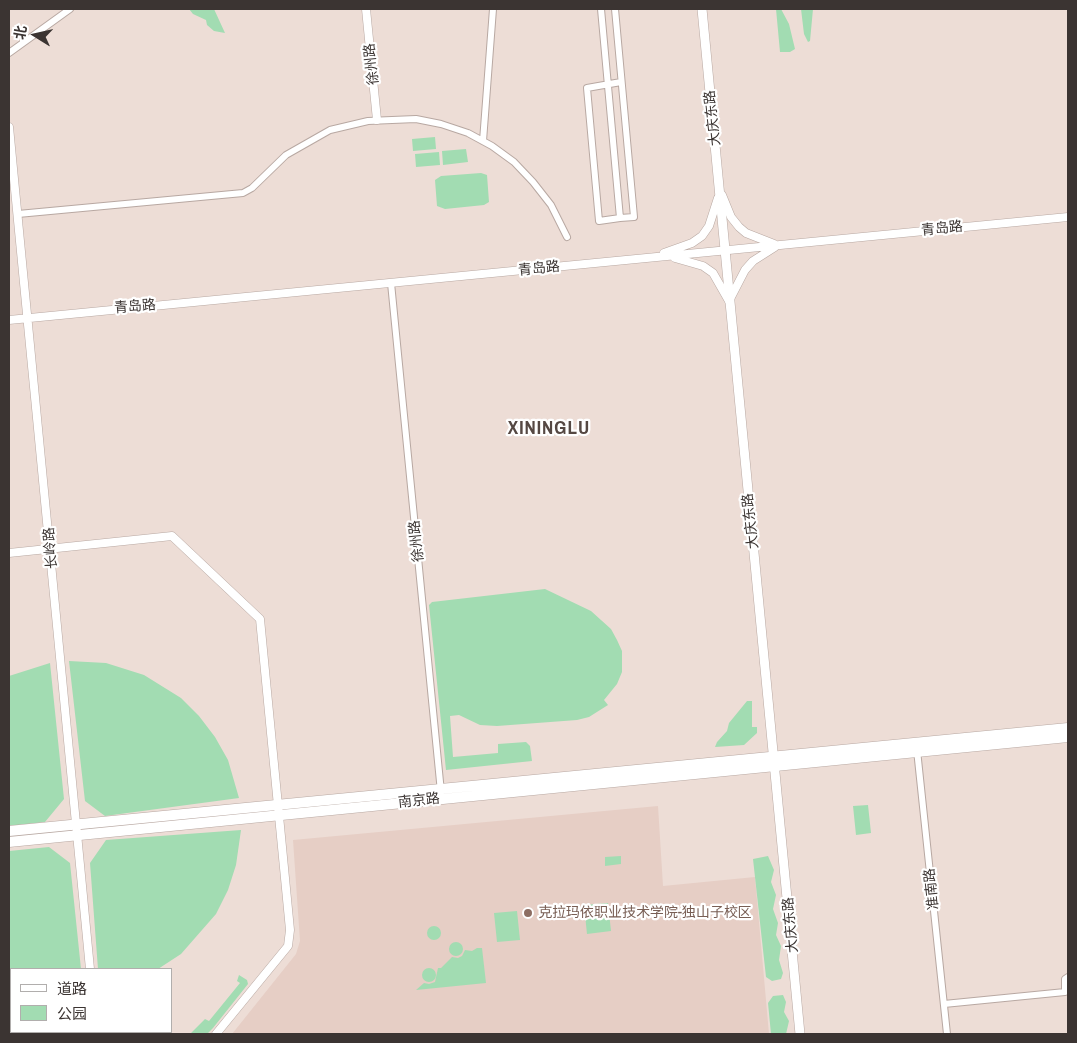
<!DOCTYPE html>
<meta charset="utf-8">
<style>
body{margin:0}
#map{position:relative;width:1077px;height:1043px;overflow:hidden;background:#edddd6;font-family:"Archivo Narrow","Noto Sans SC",sans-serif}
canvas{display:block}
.frame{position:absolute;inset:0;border:10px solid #3b3432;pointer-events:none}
.legend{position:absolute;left:10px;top:968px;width:162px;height:65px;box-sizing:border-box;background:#fff;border:1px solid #b1aead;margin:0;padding:6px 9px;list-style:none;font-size:15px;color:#3b3432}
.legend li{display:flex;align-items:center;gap:10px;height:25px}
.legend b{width:25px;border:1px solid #b1aead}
.north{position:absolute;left:10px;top:10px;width:50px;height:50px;-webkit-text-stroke:4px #fff;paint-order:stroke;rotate:280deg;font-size:14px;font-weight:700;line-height:20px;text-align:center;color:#3b3432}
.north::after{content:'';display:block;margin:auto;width:18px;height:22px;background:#3b3432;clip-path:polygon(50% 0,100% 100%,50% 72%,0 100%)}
</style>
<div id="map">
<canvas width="1077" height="1043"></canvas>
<div class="frame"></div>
<ul class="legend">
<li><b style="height:6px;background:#fff"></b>道路</li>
<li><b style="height:14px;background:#a2dcb2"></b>公园</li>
</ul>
<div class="north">北</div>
</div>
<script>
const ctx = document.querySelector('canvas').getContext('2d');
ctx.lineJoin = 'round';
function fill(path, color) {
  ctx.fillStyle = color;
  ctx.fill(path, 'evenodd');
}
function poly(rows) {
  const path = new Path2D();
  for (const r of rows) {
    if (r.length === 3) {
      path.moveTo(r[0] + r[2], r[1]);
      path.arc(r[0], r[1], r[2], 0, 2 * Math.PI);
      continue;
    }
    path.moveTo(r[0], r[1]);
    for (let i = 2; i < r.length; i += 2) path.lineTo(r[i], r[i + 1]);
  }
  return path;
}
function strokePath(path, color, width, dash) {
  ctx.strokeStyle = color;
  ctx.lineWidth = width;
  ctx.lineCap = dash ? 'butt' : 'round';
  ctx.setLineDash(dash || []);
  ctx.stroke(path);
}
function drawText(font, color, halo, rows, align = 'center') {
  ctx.font = font + ' "Archivo Narrow","Noto Sans SC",sans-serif';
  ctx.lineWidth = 4.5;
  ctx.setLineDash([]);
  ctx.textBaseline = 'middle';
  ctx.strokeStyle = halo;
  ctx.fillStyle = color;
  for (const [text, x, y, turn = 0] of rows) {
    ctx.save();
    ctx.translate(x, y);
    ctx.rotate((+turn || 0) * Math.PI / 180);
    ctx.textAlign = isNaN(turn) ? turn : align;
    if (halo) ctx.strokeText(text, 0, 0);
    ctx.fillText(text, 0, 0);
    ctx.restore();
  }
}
const built = poly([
 [658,806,663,886,755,877,769,1034,232,1034,296,954,300,941,293,840]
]);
const green = poly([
 [189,9,214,9,225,33,214,31,207,25,206,20,193,14],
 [776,9,781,9,789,24,795,49,790,52,780,52],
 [801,9,813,9,810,41,808,42,804,34],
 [435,137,436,149,413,151,412,139],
 [466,149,468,162,443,165,442,151],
 [439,152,440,165,416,167,415,154],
 [481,173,487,175,489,202,484,205,445,209,437,206,435,180,441,176],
 [545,589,591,611,611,629,617,640,622,651,622,672,617,684,604,700,608,705,589,717,577,720,497,726,480,725,459,715,450,716,453,757,498,753,498,744,526,742,530,746,532,761,446,770,429,605,432,602],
 [69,661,106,663,144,675,181,698,199,716,215,737,228,760,239,798,105,816,85,801],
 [50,663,64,799,45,822,9,826,9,676],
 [747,701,752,701,752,727,757,727,757,733,744,745,715,747,717,742,727,731,729,723],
 [868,805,871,833,856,835,853,806],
 [241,830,236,865,228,890,216,914,181,954,158,969,98,969,90,863,106,840],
 [49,847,70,863,81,969,11,969,11,977,9,976,9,851],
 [621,856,621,864,605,866,605,857],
 [768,856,774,870,771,882,776,895,773,909,778,923,776,935,781,946,779,960,783,973,781,979,772,981,766,977,753,859],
 [608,903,611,931,587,934,584,905],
 [517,911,520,940,497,942,494,913],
 [434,933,7],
 [456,949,7],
 [477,948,482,948,486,983,416,990,424,983,429,984,435,982,438,968,441,968,452,957,458,958,462,956,465,950,472,951],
 [429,975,7],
 [239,975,247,980,248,984,213,1028,207,1034,190,1034,205,1019,209,1021,240,983,237,981],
 [783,995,786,1002,784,1012,789,1021,786,1034,771,1034,768,1003,773,996]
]);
const minor = poly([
 [601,9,620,218,634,217,615,9],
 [9,53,70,9],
 [483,141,493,9],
 [18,214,243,193,252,188,286,155,330,130,368,121,416,119,441,124,468,133,492,146,514,162,533,182,551,205,567,237],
 [620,218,599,221,587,88,621,82],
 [391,283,441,792],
 [917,750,947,1034],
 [944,1004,1065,992,1065,979,1068,977]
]);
const tertiary = poly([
 [366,9,377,120],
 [9,127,90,969],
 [722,195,731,217,739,227,746,233,774,244],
 [664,253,692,243,702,236,709,226,718,198],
 [675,258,703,266,713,273,729,301],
 [730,299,745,270,753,261,775,247],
 [9,320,1068,217],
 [9,553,172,536,260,619,290,930,288,946,216,1034],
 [95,1032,95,1034]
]);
const secondary = poly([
 [702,9,800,1034]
]);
const primary = poly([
 [9,831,1068,728],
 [9,842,1068,737]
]);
const markers = [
 [528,913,5,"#8d6e63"]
];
const streetNames = [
 ["徐州路",372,64,-96],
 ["大庆东路",713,118,-96],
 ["青岛路",942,229,-6],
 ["青岛路",539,269,-6],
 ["青岛路",135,307,-5],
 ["大庆东路",751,521,-96],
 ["徐州路",417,541,-96],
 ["长岭路",51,548,-95],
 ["南京路",419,801,-6],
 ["准南路",932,889,-96],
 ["大庆东路",791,925,-95]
];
const educationNames = [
 ["克拉玛依职业技术学院-独山子校区",538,913]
];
const districtNames = [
 ["XININGLU",549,429]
];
fill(built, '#e6cec5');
fill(green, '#a2dcb2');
strokePath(minor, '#b8a8a2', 8);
strokePath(tertiary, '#b8a8a2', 9);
strokePath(secondary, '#b8a8a2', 10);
strokePath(primary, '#b8a8a2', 11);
strokePath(minor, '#fff', 6);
strokePath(tertiary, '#fff', 8);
strokePath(secondary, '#fff', 9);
strokePath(primary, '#fff', 10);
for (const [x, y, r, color] of markers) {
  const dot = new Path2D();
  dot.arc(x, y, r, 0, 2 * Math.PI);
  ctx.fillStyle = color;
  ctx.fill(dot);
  strokePath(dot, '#fff', 2);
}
drawText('14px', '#3b3432', '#fff', streetNames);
drawText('14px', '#785e54', '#fff', educationNames, 'left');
ctx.letterSpacing = '1px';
drawText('bold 19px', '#554843', '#fff', districtNames);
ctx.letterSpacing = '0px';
</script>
